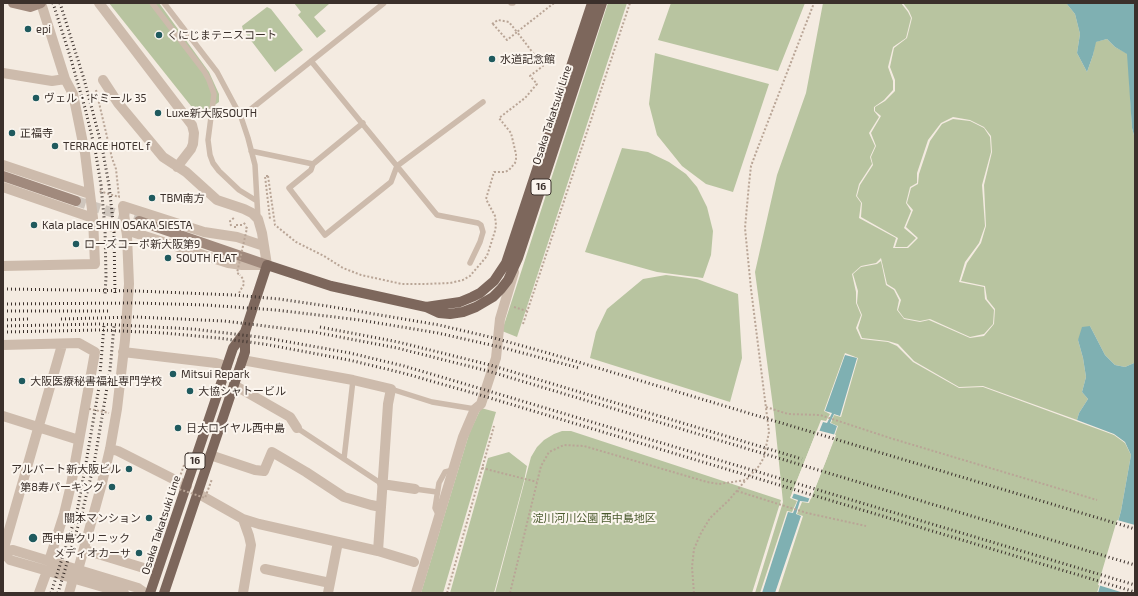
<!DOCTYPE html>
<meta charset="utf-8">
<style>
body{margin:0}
#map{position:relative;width:1138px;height:596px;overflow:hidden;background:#f4ebe1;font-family:"Exo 2",sans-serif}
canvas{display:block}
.frame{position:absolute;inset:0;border:4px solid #3b302b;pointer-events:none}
</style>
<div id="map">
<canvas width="1138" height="596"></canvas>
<div class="frame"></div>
</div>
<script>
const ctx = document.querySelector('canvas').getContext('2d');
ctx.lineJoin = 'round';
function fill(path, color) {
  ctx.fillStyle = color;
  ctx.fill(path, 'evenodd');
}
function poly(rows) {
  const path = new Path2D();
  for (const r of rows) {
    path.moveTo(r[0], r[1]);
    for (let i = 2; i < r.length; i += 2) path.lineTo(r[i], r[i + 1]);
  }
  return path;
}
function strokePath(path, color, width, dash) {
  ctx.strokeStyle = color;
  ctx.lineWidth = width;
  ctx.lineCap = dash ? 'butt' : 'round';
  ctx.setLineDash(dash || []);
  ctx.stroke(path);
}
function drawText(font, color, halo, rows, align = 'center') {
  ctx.font = font + ' "Exo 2","Noto Sans JP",sans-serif';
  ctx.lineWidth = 4;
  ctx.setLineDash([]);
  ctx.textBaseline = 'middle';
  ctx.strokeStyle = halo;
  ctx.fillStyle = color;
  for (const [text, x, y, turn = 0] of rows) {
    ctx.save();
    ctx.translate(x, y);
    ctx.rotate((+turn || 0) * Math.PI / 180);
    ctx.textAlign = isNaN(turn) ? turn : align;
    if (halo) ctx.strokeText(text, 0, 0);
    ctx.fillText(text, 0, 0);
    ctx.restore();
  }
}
const green = poly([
 [109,3,159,3,209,72,219,94,219,102,199,116],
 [294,3,328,3,329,4,314,17,326,31,317,38,298,15,301,12],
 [608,3,627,3,517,337,502,331],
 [671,3,805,3,778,71,658,40],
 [823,3,901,3,908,12,911,18,906,38,893,47,888,67,893,81,893,90,884,100,874,107,874,111,879,117,869,133,875,146,870,157,872,164,859,184,856,196,861,203,859,218,896,238,893,248,908,248,918,238,906,227,913,210,907,203,911,188,918,184,919,174,930,141,942,124,953,119,970,121,984,128,990,137,991,152,982,185,985,226,979,243,965,262,959,282,984,287,985,299,994,310,993,324,984,334,970,337,930,319,920,321,904,318,898,310,901,300,895,289,887,284,881,258,876,263,861,266,852,274,856,292,856,303,861,315,856,328,861,339,888,342,897,346,913,362,959,388,983,387,1114,435,1125,443,1131,455,1121,511,1097,593,778,593,803,516,797,514,802,502,809,503,827,458,838,426,831,423,834,415,841,417,858,358,845,353,824,411,830,414,826,421,821,420,790,498,797,501,792,512,787,511,760,593,755,593,783,502,774,414,755,272,777,175,806,93],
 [903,3,1066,3,1075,14,1080,34,1077,53,1087,72,1093,55,1095,42,1107,39,1115,47,1128,54,1132,128,1135,139,1135,354,1134,363,1125,367,1115,365,1105,355,1090,326,1078,340,1083,358,1086,377,1082,392,1088,399,1079,413,1077,420,983,386,959,387,914,361,898,344,888,341,862,338,858,328,862,315,857,303,858,291,853,274,861,267,877,264,881,261,886,285,894,290,899,300,897,310,904,319,920,322,929,320,970,338,984,336,994,324,995,309,987,299,985,286,961,281,967,263,981,243,986,226,984,185,992,152,991,136,984,127,970,120,953,117,941,123,928,140,917,173,917,183,910,187,906,203,911,211,904,228,916,238,907,247,895,247,898,238,861,217,862,203,857,196,860,185,873,165,871,157,876,146,871,133,881,116,875,111,875,107,885,101,895,91,895,80,890,67,894,48,907,38,912,18,909,11],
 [267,7,271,9,303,50,275,72,243,30,242,26],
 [655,53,769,84,733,192,706,184,682,166,657,135,649,104],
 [622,148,648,152,669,162,686,174,697,187,707,207,713,231,711,255,703,278,657,272,585,252],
 [666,275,697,279,738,294,742,358,730,402,590,358,596,332,607,309,643,279],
 [481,408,496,412,443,593,421,593,469,434],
 [562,431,571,431,781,500,752,593,495,593,531,457,537,447,544,440,554,434],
 [509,452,527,466,524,481,494,593,450,593,488,458]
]);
const water = poly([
 [1066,3,1135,3,1135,139,1132,128,1127,54,1115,47,1107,39,1096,42,1093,55,1087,72,1077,53,1080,34,1075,14],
 [1090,326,1105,355,1115,365,1125,367,1134,363,1135,354,1135,593,1098,593,1121,511,1131,455,1125,442,1114,434,1077,420,1079,413,1088,399,1082,392,1086,377,1083,358,1078,340,1082,327],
 [845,355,857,358,840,416,834,414,830,423,837,426,826,458,808,502,800,501,796,514,801,516,775,593,762,593,788,512,793,513,798,500,792,498,823,422,827,423,832,413,825,411]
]);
const pier = poly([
 [817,430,836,435,811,499,792,493],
 [1117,520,1135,525,1135,593,1124,593,1098,585]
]);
const secondaryTunnel = poly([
 [76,201,139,221]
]);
const path = poly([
 [492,24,498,20,509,22,517,32,554,3],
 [96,90,112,158,116,169,119,197,99,191],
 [268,176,275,225,296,242,324,256,343,268,361,275,402,284,425,284,450,283,463,280,470,276,487,256,495,231,496,225,495,216,486,199,494,172,505,172,509,170,515,163,516,159,516,154,511,133,499,118,525,98,537,84,530,76,543,66,517,32,507,40,493,24],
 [268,176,265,176,270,219],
 [231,226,230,221,235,217],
 [102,228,117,232],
 [235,228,235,225,243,225,246,222],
 [239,293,244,284,243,279,240,275],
 [514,307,527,311],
 [523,324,630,3],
 [766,407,788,414,820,415,890,438,1097,500],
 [482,468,537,482],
 [737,491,807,513,866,526],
 [447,593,494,426],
 [510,593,541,466,549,452,564,445,584,446,707,482,719,484,746,480,759,466,764,457,769,432,751,289,745,228,749,184,751,166,757,150,814,3],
 [694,593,692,567,694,549,701,533,710,518,729,500,745,481]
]);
const lane = poly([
 [152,3,204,71,209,80,214,94,208,140,210,155,213,163,219,171,239,190,257,201],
 [164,3,217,72,241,117,248,138,255,165,258,219],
 [511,3,513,3],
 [311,61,437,215,478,223,481,225,483,232,480,242,470,263],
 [241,117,384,3],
 [363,123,313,164,311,170,289,188,325,235,391,182,397,166,483,102],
 [251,151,313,164],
 [391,389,432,402,475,409],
 [297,428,382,484],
 [344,459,353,380],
 [415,489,437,492],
 [439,516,435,508,439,483,445,472,453,470]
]);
const street = poly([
 [99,3,192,125,194,133,193,144,191,149,177,167],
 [3,73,52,81,65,79],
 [103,80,118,103,163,157,186,172,217,200,244,209,252,213,258,219,262,233,267,265,242,265,228,263,126,230],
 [3,165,90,194],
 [3,187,93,218],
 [3,266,95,264,93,218,85,153,73,94,65,79,41,3],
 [3,345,79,343,95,352,71,485,64,514,49,561],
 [123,352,216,363,227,366],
 [242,360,353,380,391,389,388,404,378,551],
 [234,385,290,417,297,428],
 [3,416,79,440],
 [110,449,118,451,187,486],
 [210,455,255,470,264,471,272,452,306,472,344,497,371,505,381,507],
 [382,484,415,489],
 [197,493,243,519,259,524,378,551,414,562],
 [85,550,147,569],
 [3,551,62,345],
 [3,552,13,550,138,588,145,593],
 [3,552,10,560,124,593],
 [265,569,330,583],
 [78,570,101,487,110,449,117,409,125,340,129,284,127,236,123,206,204,232,237,237,264,246],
 [39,593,47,571],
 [69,593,73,579],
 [243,593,251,545,249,536,243,519],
 [328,593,338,542],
 [416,593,463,437,475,409,481,404,496,358,500,319,514,272]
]);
const secondary = poly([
 [13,3,30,7,41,3],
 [3,176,76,201],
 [139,221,267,265]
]);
const primary = poly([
 [426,307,460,302,472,297,480,293,494,281,506,263,592,3],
 [150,593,233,348,245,332,267,265,331,286,426,307,439,313,450,314,463,312,476,307,493,297,501,289,508,280,518,258,602,3],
 [164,593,245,352,245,332]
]);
const rail = poly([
 [53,3,70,56,85,108,95,149,101,185,105,228,106,277,105,295],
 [60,3,84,79,102,147,109,185,114,231,115,296],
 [3,289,137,291,234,295,279,299,327,306,439,325,494,338,548,353,1135,529],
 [3,304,137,303,206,305,276,310,360,320,438,333,504,348,579,368],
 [3,311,111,311],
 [61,319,136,317,224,321,314,332,397,348,488,371,1135,565],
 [3,320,29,319],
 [3,326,100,324,193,329,267,338,350,353,404,366,482,389,1135,585],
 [320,327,398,342,490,365,802,459],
 [3,332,100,330,164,333,218,338,264,344,349,360,403,373,480,395,1135,592],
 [51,593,77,512,86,463,99,387,104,325],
 [58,593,82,513,94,464,110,370,114,326]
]);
const pathBridge = poly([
 [239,274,237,273,247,228,245,227],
 [90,410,90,409,109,413],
 [184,465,176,488,205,498,212,479]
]);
const markers = [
 [28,29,4,"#1f5a5e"],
 [159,35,4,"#1f5a5e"],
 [492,59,4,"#1f5a5e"],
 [36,98,4,"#1f5a5e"],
 [158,113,4,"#1f5a5e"],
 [12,133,4,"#1f5a5e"],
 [55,146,4,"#1f5a5e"],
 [152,198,4,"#1f5a5e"],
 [34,225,4,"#1f5a5e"],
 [76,244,4,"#1f5a5e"],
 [168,258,4,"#1f5a5e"],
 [173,374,4,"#1f5a5e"],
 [22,381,4,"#1f5a5e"],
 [190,391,4,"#1f5a5e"],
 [178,428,4,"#1f5a5e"],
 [129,469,4,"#1f5a5e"],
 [112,487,4,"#1f5a5e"],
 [149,518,4,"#1f5a5e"],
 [33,538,5,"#1f5a5e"],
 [139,553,4,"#1f5a5e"]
];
const shields = [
 [541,187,20],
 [195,461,20]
];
const shieldNames = [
 ["16",541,187],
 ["16",195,461]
];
const poiNames = [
 ["epi",36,29],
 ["くにじまテニスコート",167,35],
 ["水道記念館",500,59],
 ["ヴェル・ドミール 35",44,98],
 ["Luxe新大阪SOUTH",166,113],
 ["正福寺",20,133],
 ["TERRACE HOTEL f",63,146],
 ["TBM南方",160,198],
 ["Kala place SHIN OSAKA SIESTA",42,225],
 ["ローズコーポ新大阪第9",84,244],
 ["SOUTH FLAT",176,258],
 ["Mitsui Repark",181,374],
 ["大阪医療秘書福祉専門学校",30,381],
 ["大協シャトービル",198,391],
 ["日大ロイヤル西中島",186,428],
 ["アルバート新大阪ビル",121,469,"right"],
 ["第8寿パーキング",104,487,"right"],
 ["關本マンション",141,518,"right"],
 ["西中島クリニック",42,538],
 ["メディオカーサ",131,553,"right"]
];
const streetNames = [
 ["Osaka Takatsuki Line",552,115,-72],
 ["Osaka Takatsuki Line",161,525,-72]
];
const parkNames = [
 ["淀川河川公園 西中島地区",594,518]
];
fill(green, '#b8c4a0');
fill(water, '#7fb0b2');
fill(pier, '#f4ebe1');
strokePath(secondaryTunnel, '#cfc6bd', 10, [10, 5]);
strokePath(path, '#b9a596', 2, [2, 2]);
strokePath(lane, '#cdbbac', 5.5);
strokePath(street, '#cdbbac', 10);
strokePath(secondary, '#a18a7d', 10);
strokePath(primary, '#7d675c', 10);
strokePath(rail, '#3b302b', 3, [1, 3]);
strokePath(pathBridge, '#b9a596', 2, [2, 2]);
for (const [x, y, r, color] of markers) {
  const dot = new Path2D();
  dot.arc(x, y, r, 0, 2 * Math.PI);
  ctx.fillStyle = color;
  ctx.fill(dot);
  strokePath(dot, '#fbf5ee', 1.5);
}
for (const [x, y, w] of shields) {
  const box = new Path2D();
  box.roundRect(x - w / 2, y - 8, w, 16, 3);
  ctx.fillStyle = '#fbf5ee';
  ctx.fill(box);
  strokePath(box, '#3b302b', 1);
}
drawText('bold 10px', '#3b302b', null, shieldNames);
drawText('11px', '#3b302b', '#fbf5ee', poiNames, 'left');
drawText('11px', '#3b302b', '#fbf5ee', streetNames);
drawText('11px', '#4a5a2e', '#fbf5ee', parkNames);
</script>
